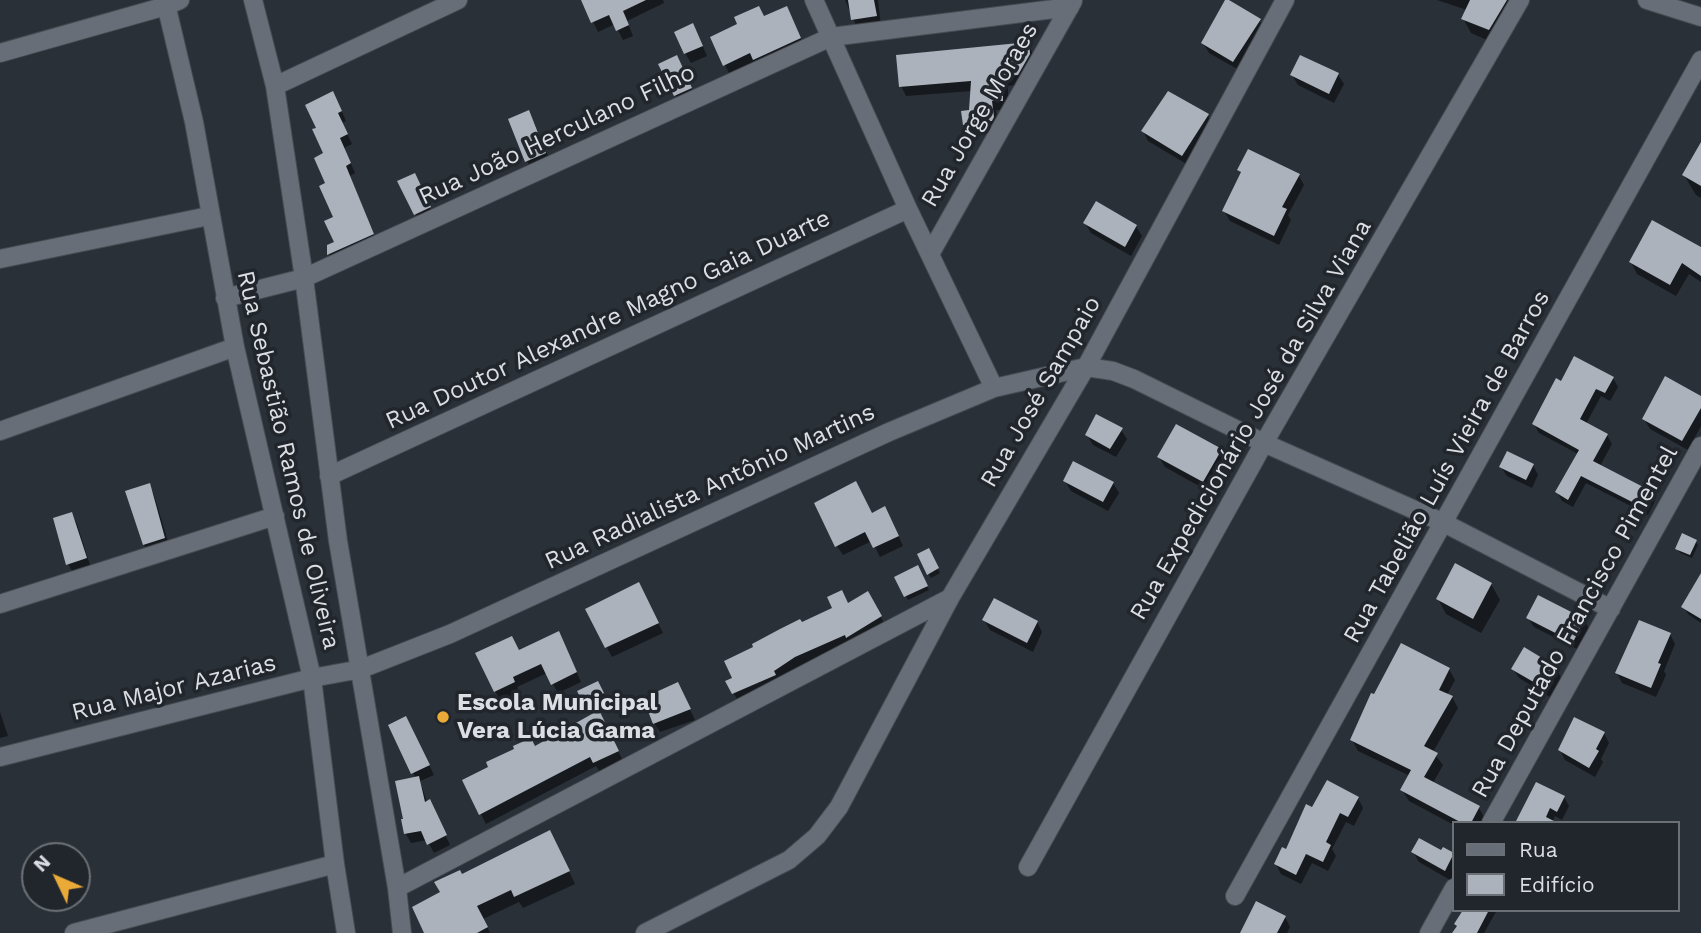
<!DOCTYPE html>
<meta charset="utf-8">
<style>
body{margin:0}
#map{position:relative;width:1701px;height:933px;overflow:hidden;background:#2a3037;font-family:"Work Sans",sans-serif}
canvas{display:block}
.legend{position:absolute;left:1452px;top:821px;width:228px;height:91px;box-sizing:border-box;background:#21262d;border:2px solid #6b7076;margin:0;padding:9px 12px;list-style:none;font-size:21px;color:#dbdee3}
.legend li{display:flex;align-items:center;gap:14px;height:35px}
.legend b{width:35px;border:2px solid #6b7076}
.north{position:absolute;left:21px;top:842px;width:70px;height:70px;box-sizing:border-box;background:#21262d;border:2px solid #6b7076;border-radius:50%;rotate:314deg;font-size:19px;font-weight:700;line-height:28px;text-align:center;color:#dbdee3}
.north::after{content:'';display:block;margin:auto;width:24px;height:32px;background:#eaaa38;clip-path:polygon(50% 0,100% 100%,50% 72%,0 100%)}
</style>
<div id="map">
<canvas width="1701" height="933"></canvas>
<ul class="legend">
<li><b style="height:9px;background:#686e77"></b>Rua</li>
<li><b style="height:19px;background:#abb2bb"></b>Edifício</li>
</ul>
<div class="north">N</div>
</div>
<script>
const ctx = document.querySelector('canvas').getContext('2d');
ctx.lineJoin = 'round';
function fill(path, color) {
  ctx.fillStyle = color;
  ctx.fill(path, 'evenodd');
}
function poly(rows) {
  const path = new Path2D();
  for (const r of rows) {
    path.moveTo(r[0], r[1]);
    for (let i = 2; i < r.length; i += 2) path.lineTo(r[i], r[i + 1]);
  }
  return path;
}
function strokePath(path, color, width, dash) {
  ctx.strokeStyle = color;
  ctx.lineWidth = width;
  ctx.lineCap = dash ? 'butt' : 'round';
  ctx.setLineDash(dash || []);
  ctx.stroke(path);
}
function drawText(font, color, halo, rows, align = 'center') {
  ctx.font = font + ' "Work Sans",sans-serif';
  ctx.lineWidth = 7;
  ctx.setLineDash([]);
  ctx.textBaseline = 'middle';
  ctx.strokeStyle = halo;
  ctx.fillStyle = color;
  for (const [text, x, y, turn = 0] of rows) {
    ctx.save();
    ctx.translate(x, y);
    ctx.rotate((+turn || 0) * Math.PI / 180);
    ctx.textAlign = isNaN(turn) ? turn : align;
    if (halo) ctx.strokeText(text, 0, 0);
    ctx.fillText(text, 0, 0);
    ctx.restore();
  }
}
const shadow = poly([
 [583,0,663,0,664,3,627,21,633,36,623,40,615,24,598,32],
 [845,0,878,0,881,26,858,30],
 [1437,0,1525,0,1498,45,1471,33,1463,18,1467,10],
 [764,18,792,18,805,48,730,75,725,65],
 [1259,20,1265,30,1239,70,1209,53,1203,43],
 [698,35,707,56,691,63,685,53],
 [1028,44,1033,54,1023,84,1008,86,1008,110,996,110,998,130,971,134,965,124,971,112,972,91,906,96,901,86],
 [661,65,682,67,696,98,681,105],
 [1292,75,1338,75,1344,84,1334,103,1298,85],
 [1169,93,1208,116,1214,125,1188,165,1148,141,1143,131],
 [338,103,346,121,342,123,352,144,344,148,355,173,350,176,378,244,335,264,329,254,329,247,336,243,335,218,327,184,325,154],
 [534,122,551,163,532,170,527,161],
 [1701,146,1701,198,1696,195,1684,175],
 [1239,170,1299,176,1304,185,1288,215,1291,220,1279,245,1230,221,1224,211,1242,175],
 [400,182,419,185,435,218,421,224],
 [1085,223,1136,226,1142,236,1131,256,1091,233],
 [1701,249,1701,282,1689,274,1676,296,1637,274,1631,262],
 [1613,378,1618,387,1610,401,1601,396,1586,424,1607,435,1612,444,1600,466,1650,492,1655,501,1648,515,1586,483,1573,507,1562,501,1557,492,1578,454,1539,433,1534,424,1562,383],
 [1701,398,1701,426,1688,450,1650,429,1644,419],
 [1121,430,1127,439,1116,457,1093,445,1087,435],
 [1221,450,1227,460,1208,491,1165,467,1159,457],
 [1533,465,1538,475,1532,488,1507,476,1501,467],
 [1065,481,1113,483,1119,493,1108,511,1071,491],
 [149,485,154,495,170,548,150,554,144,545,127,492],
 [72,514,77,524,91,568,74,574,68,564],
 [872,515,890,517,903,546,880,557,872,541,843,555,837,546],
 [1695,541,1698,545,1692,558,1680,553,1677,548],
 [928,550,940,573,931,578,919,555],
 [917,567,929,590,908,600,897,578],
 [1701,573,1701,623,1688,614,1683,606],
 [1491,584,1500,600,1481,633,1446,614,1438,599],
 [644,594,663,633,612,657,587,610],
 [867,594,886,626,739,703,728,682,801,624,848,605],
 [1528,618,1584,620,1590,630,1579,650,1534,627],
 [984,620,1037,622,1042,632,1033,652,990,630],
 [1670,634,1675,644,1664,671,1666,675,1656,697,1622,683,1617,673],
 [564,643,581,682,558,693,547,673,517,687,519,692,501,701,495,691,519,652],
 [1556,668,1561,678,1550,697,1519,678,1513,669],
 [1449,669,1455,680,1447,695,1452,697,1458,708,1433,752,1443,765,1433,783,1479,808,1485,819,1483,823,1454,823,1454,825,1409,801,1402,790,1410,776,1358,751,1352,740],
 [598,683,605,697,587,706,579,691],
 [682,693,695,720,660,732,654,723],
 [0,712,8,736,0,738],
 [604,722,623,761,600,772,596,766,486,824,464,781,535,748],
 [411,728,434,775,420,781,427,802,434,811,450,845,434,853,427,840,411,843,406,834,403,821,416,778,413,773],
 [1604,733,1609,743,1601,759,1603,762,1595,777,1565,760,1560,750],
 [1564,797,1569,806,1562,820,1555,816,1552,823,1517,823],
 [1358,798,1363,808,1354,826,1346,822,1332,849,1336,856,1328,871,1312,863,1301,884,1281,874,1276,864,1313,810],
 [556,844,575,884,523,908,519,902,483,919,490,933,426,933,442,893,461,876],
 [1444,849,1454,855,1454,874,1450,880,1419,862,1413,852,1441,853],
 [1464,910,1497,910,1484,933,1454,933],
 [1285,917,1290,927,1287,933,1243,933]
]);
const building = poly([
 [581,0,646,0,623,11,629,25,616,31,609,15,591,23],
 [848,0,874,0,877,16,851,20],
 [1225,0,1229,0,1261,19,1233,62,1201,43],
 [1470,0,1507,0,1489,30,1461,19],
 [759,6,764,16,787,6,801,38,753,60,750,53,723,66,710,37,737,24,734,17],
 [693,23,703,46,684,54,674,32],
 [1029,42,1030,54,1018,75,1003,76,1003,101,992,101,994,117,992,121,963,125,961,111,969,110,971,81,899,87,896,55],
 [677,55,692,88,674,96,658,64],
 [1300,55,1339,73,1329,94,1290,75],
 [333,91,342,111,338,113,348,134,340,138,351,163,346,166,374,234,327,255,327,245,334,242,324,221,333,217,319,186,325,183,314,158,323,153,312,129,316,128,305,105],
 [1168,91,1209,114,1182,156,1141,131],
 [529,110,546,153,525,162,508,119],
 [1701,142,1701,186,1682,175],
 [1248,149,1300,174,1282,207,1287,209,1274,236,1222,211,1241,172,1237,170],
 [415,173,431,207,414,215,397,181],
 [1096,201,1137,225,1125,247,1083,223],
 [1652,220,1701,247,1701,276,1682,263,1670,285,1629,262],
 [1574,356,1614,377,1605,393,1596,389,1580,419,1608,434,1593,461,1651,491,1642,507,1581,476,1568,500,1555,492,1579,450,1532,424,1556,378,1561,381],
 [1665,376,1701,396,1701,408,1682,441,1642,419],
 [1096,414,1123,428,1110,449,1085,435],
 [1176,424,1222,449,1203,482,1157,457],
 [1507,451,1534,464,1526,480,1499,467],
 [1073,461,1114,482,1103,502,1063,481],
 [856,481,872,513,885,506,899,536,873,548,865,532,835,547,814,503],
 [150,483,165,538,143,545,125,491],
 [72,512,87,558,66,565,53,518],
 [1682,533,1697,540,1690,555,1675,549],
 [929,548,939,568,927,575,917,554],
 [1455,563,1492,583,1473,619,1436,599],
 [918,565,928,586,904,597,894,577],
 [1701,573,1701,619,1681,607],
 [639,582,659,623,605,648,585,609],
 [842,590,848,603,868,591,882,616,846,638,845,635,795,657,774,671,776,675,732,694,725,681,732,678,724,661,753,647,752,644,780,629,800,619,802,622,832,608,827,597],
 [1538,595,1585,619,1573,642,1526,618],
 [994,598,1038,621,1027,643,982,620],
 [1639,620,1671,633,1658,663,1661,664,1651,688,1615,673],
 [559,631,577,672,551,685,541,664,513,677,515,682,494,692,475,653,512,636,519,650],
 [1401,643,1450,668,1439,690,1453,696,1424,746,1438,753,1424,777,1480,806,1471,823,1462,823,1400,790,1411,770,1350,740,1371,693,1374,694],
 [1524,647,1557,667,1544,688,1511,669],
 [598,681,604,693,583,703,577,691],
 [678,682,691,709,653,724,643,698],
 [599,710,619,751,593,763,590,757,479,815,462,780,488,767,486,762,514,749,513,746,531,738,535,746],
 [406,716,430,765,411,774,388,725],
 [1574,717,1605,732,1596,749,1599,751,1589,768,1558,750],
 [419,776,425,802,430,799,447,835,427,845,421,831,404,834,401,819,403,819,395,781],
 [1327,780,1359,797,1348,817,1340,813,1326,842,1331,845,1323,862,1306,854,1296,875,1274,864,1282,847,1286,849,1306,804,1312,807],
 [1536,782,1565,796,1557,812,1550,808,1546,817,1558,823,1515,823],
 [550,830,570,871,514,897,511,890,477,906,488,927,477,933,424,933,412,907,440,892,434,882,460,870,462,874],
 [1419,838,1441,850,1443,847,1454,853,1445,871,1411,852],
 [1256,901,1286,916,1277,933,1240,933],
 [1463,910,1489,910,1477,933,1452,933,1457,926,1454,924]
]);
const minor = poly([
 [165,0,194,122,235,347,312,678,335,864,346,933],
 [253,0,275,86,304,278,338,541,397,888,402,933],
 [814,0,908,209,994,388],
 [1647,0,1701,17],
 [0,53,166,6,180,0],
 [275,86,458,0],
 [930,254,1073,1],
 [0,259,209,216],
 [225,298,304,278,831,37,1070,7],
 [0,431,235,347],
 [329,476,908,209],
 [0,604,275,516],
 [0,757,312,678,361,669,450,634,889,432,994,388,1086,367,1113,371,1134,379,1264,443,1444,523,1611,609],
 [1491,823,1701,446],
 [1028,867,1264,443,1520,0],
 [397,888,950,598],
 [1235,896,1701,60],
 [74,933,335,864],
 [645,933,789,860,817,836,839,807,950,598,1086,367,1285,0],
 [1429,933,1454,888]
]);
const markers = [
 [443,717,7,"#eaaa38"]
];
const streetNames = [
 ["Rua Jorge Moraes",980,115,-60],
 ["Rua João Herculano Filho",557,135,-25],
 ["Rua Doutor Alexandre Magno Gaia Duarte",608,320,-25],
 ["Rua José Sampaio",1041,392,-60],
 ["Rua Expedicionário José da Silva Viana",1251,420,-60],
 ["Rua Sebastião Ramos de Oliveira",288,460,77],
 ["Rua Tabelião Luís Vieira de Barros",1447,467,-61],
 ["Rua Radialista Antônio Martins",710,487,-25],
 ["Rua Deputado Francisco Pimentel",1575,622,-61],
 ["Rua Major Azarias",174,688,-14]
];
const poiNames = [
 ["Escola Municipal",457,703],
 ["Vera Lúcia Gama",457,731]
];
fill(shadow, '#0007');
fill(building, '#abb2bb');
strokePath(minor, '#474b52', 20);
strokePath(minor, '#686e77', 18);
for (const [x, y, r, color] of markers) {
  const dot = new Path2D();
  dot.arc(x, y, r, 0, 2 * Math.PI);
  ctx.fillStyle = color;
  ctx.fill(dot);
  strokePath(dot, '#21262d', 2.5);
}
drawText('24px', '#dbdee3', '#21262d', streetNames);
drawText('bold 24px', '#dbdee3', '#21262d', poiNames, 'left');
</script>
